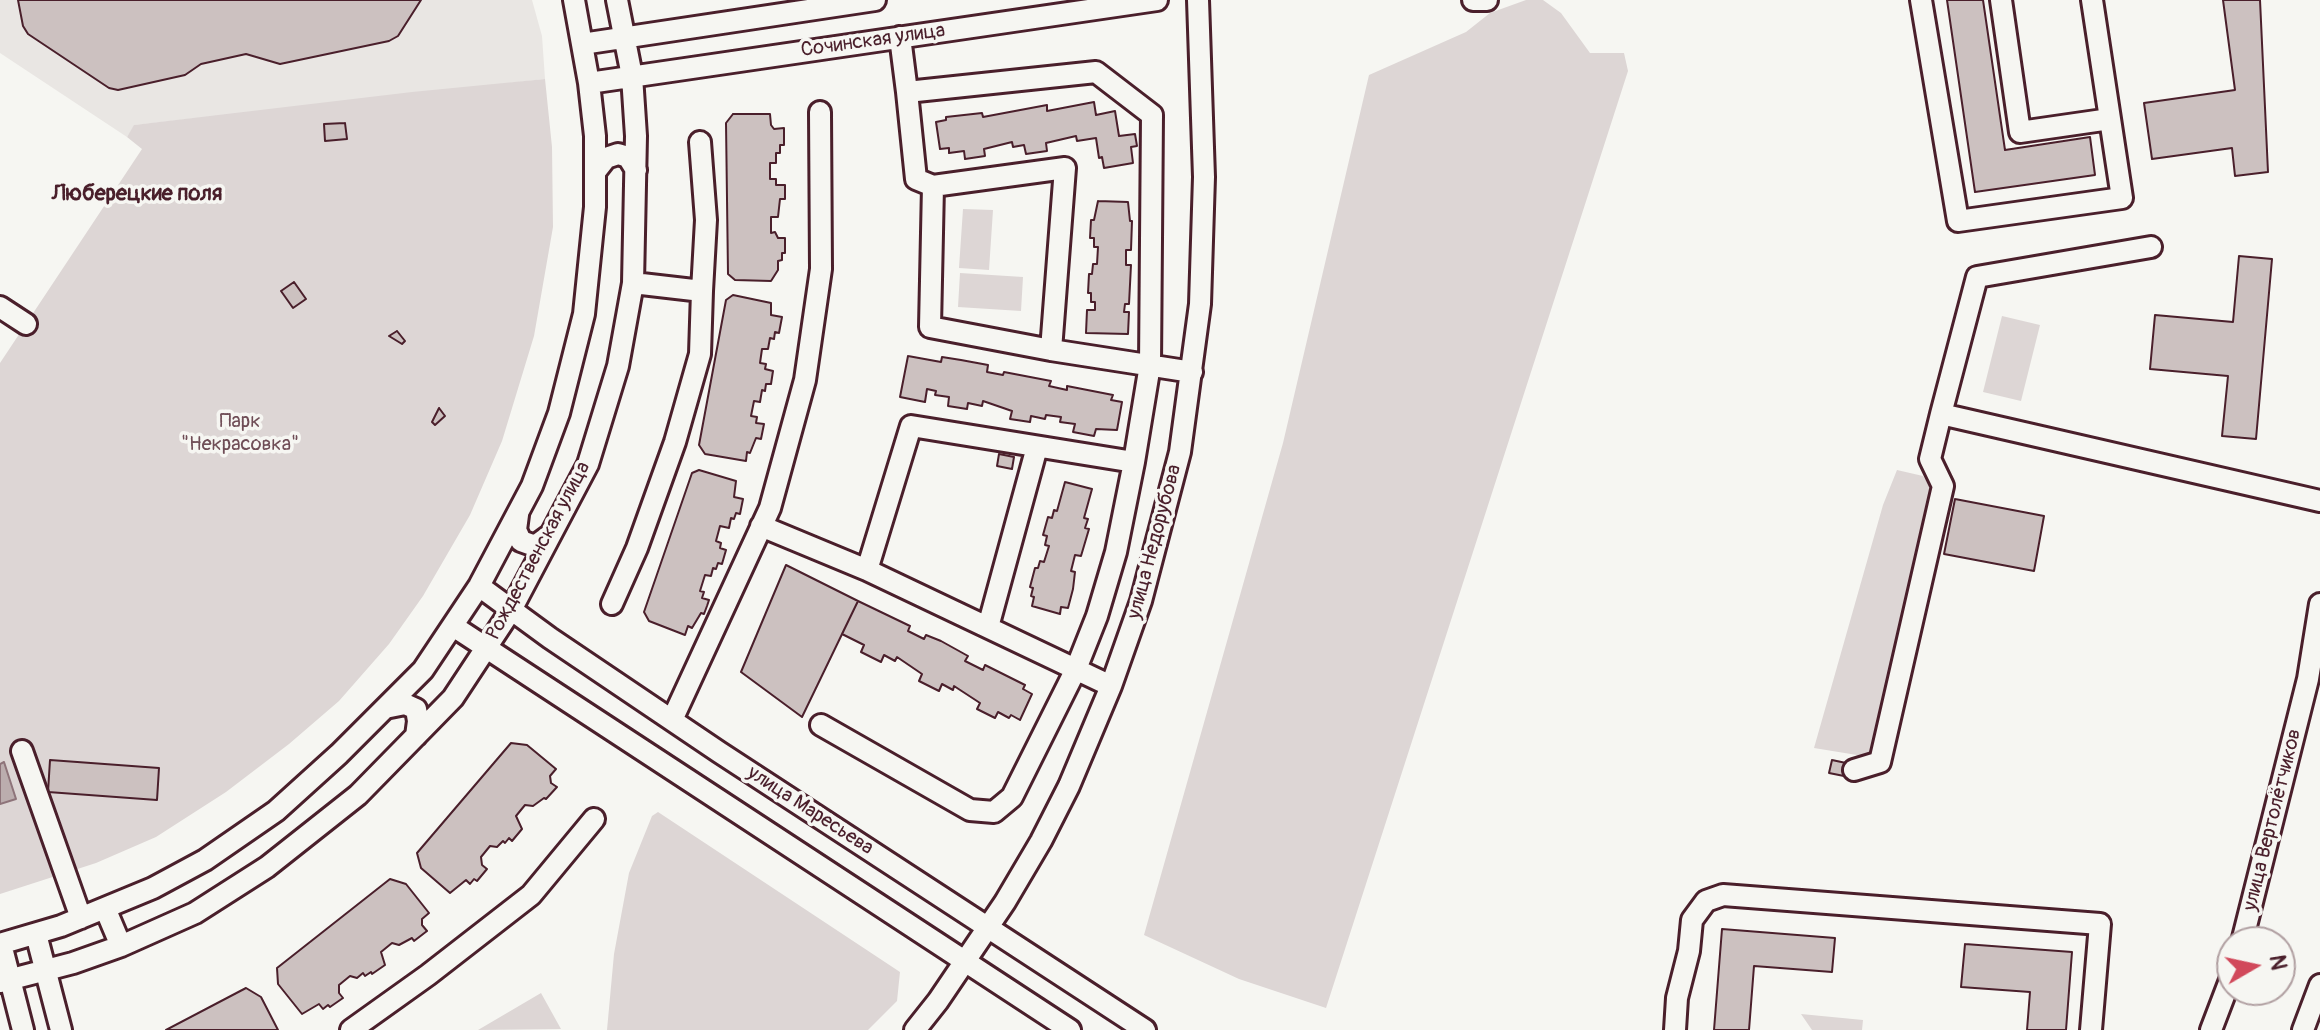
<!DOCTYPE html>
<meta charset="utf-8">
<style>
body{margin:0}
#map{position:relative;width:2320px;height:1030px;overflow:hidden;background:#f6f6f2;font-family:Pangolin,sans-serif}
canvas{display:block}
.north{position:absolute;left:2216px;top:926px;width:80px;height:80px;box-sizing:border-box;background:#f6f6f2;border:2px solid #b1a0a2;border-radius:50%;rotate:81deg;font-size:22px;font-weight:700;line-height:32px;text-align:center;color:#4a1f2b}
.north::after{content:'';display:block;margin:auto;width:28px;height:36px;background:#d1495b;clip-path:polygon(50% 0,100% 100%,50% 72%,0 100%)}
</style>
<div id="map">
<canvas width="2320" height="1030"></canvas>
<div class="north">N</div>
</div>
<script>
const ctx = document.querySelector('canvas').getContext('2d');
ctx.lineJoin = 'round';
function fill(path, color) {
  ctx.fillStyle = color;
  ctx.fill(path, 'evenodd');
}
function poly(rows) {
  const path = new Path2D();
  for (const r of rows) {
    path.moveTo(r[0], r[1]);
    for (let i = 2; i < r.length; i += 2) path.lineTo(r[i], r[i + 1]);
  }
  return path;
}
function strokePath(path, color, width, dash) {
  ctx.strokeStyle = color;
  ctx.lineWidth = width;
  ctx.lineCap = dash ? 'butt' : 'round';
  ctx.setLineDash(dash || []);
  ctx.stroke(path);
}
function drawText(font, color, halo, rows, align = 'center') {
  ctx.font = font + ' Pangolin,sans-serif';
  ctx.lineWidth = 7;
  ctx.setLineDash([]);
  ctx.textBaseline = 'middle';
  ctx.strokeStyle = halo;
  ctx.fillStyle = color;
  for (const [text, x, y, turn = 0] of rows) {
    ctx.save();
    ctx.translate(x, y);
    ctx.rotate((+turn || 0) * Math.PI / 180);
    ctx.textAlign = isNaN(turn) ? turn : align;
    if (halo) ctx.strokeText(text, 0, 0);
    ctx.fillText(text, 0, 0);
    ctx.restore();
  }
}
const built = poly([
 [0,0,532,0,542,36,545,79,135,125,127,137,0,53]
]);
const green = poly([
 [1526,0,1543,0,1561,13,1590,53,1624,53,1628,71,1326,1008,1239,979,1144,935,1283,443,1369,75,1466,32,1490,13],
 [545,79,552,147,553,227,534,336,502,441,470,515,423,596,389,644,339,701,289,744,226,792,156,837,96,863,0,894,0,363,142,149,127,137,134,125,412,92],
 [963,209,993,210,989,270,959,268],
 [960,273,1023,277,1021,311,958,307],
 [2002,316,2040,325,2021,401,1983,392],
 [1897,470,1923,476,1930,486,1878,746,1871,755,1863,756,1814,748,1883,505],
 [658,812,900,972,897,1001,868,1030,607,1030,614,954,629,873,652,816],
 [541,993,561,1029,478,1030],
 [1801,1014,1863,1020,1862,1030,1812,1030]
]);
const water = poly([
 [4,762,16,799,0,804,0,764,4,762]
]);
const building = poly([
 [18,0,421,0,398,36,389,41,280,64,246,54,201,64,185,75,118,90,109,88,28,34,23,26,18,0],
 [1947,0,1983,0,2005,150,2090,137,2095,175,1975,192,1947,0],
 [2223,0,2260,0,2268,172,2235,176,2232,148,2152,159,2144,103,2235,90,2223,0],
 [1094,102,1096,115,1115,111,1119,136,1135,134,1137,146,1131,147,1133,163,1104,168,1102,157,1099,158,1096,138,1077,141,1076,136,1046,143,1047,151,1026,154,1024,145,1013,147,1012,142,984,149,985,156,965,159,964,151,949,153,949,148,940,149,936,122,946,120,946,117,982,113,983,117,1047,105,1047,111,1094,102],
 [733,114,770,114,771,125,774,129,784,128,784,145,780,145,780,153,776,153,776,163,770,163,770,179,776,179,776,185,785,185,785,199,780,199,778,217,771,217,771,233,775,232,778,238,785,238,785,253,782,253,782,260,778,261,778,270,771,281,735,280,728,274,726,123,733,114],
 [345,123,347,139,325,141,324,124,345,123],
 [1098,201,1128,202,1130,221,1132,221,1131,250,1126,250,1126,265,1131,265,1129,304,1125,304,1124,312,1129,312,1128,334,1086,333,1087,310,1095,310,1095,302,1091,302,1091,293,1088,293,1089,274,1092,274,1093,264,1097,264,1098,247,1094,247,1094,238,1090,238,1091,220,1094,220,1098,201],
 [2239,256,2272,259,2256,439,2222,436,2228,376,2150,369,2155,315,2233,322,2239,256],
 [294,282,306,299,293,308,281,291,294,282],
 [733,295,771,303,771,315,782,317,779,333,775,332,774,339,770,338,768,349,762,349,760,363,766,364,765,369,773,371,771,384,766,384,765,391,762,390,760,402,754,401,751,416,757,417,756,423,764,424,761,439,756,438,750,453,747,452,746,461,705,454,699,445,726,300,733,295],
 [397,331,405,341,402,344,389,336,397,331],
 [908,356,941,362,942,357,961,360,988,365,987,372,1003,375,1004,372,1051,381,1049,386,1067,390,1067,386,1113,395,1111,400,1122,402,1117,430,1096,429,1094,436,1073,432,1075,424,1060,422,1061,417,1046,415,1045,419,1031,416,1030,422,1010,419,1012,411,983,401,982,406,968,403,967,409,948,406,949,397,935,395,936,391,927,389,925,402,900,397,908,356],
 [439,408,445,416,435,425,432,422,439,408],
 [999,454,1014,457,1012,469,997,466,999,454],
 [699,470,736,481,734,497,743,499,740,514,736,513,734,519,731,518,729,528,720,526,716,541,721,543,720,548,726,550,722,564,718,563,716,569,713,568,711,576,705,575,700,591,704,592,702,598,709,600,707,606,704,614,701,613,692,628,688,626,685,635,649,621,644,612,692,473,699,470],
 [1065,482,1092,489,1084,518,1088,519,1085,528,1089,529,1081,556,1075,555,1071,571,1075,572,1073,589,1068,608,1061,607,1060,614,1032,606,1034,597,1031,596,1033,588,1030,587,1035,568,1038,568,1040,561,1044,562,1049,546,1045,545,1047,536,1043,535,1048,517,1052,518,1054,510,1057,511,1065,482],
 [1955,499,2044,516,2034,571,1944,554,1955,499],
 [786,565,858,601,802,717,741,672,786,565],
 [858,601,910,626,908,631,924,639,926,635,941,641,968,656,965,661,983,670,985,665,1025,685,1023,689,1032,694,1020,720,1011,715,1009,718,998,712,995,718,977,709,980,703,954,686,953,690,942,684,939,691,919,681,922,674,897,657,895,661,884,655,881,662,861,652,864,645,842,634,858,601],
 [511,743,527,745,556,769,550,776,551,783,557,787,546,799,544,798,533,806,525,805,516,816,522,829,512,841,509,838,505,843,503,841,497,847,490,846,481,857,482,865,487,869,477,881,474,879,470,884,466,880,450,893,421,868,417,853,511,743],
 [50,760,159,768,157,800,48,792,50,760],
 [1832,760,1846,763,1844,776,1829,773,1832,760],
 [390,879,406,884,429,913,422,919,422,925,427,931,414,941,412,938,399,945,392,943,381,952,385,965,372,974,371,972,365,976,363,973,357,978,350,976,339,985,339,993,343,998,330,1007,328,1005,323,1009,319,1004,302,1014,278,984,277,968,390,879],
 [1722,929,1835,938,1832,972,1754,966,1749,1030,1714,1030,1722,929],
 [1965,944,2072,952,2066,1030,2027,1030,2030,992,1961,987,1965,944],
 [246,988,261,997,278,1030,166,1030,246,988]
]);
const minor = poly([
 [1473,0,1487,0],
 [1921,0,1958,221,2122,198,2092,0],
 [2001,0,2020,132,2110,119],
 [900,37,907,92,1096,72,1152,115,1150,365,1134,462,911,426,867,570,1111,686],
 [582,44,875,0],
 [589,83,1157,0],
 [907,92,916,179,933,186],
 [700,142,706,220,702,291],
 [595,172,606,158,618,154,628,157,636,170],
 [2151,247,1977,277,1941,414,2320,501],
 [0,307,26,324],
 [1051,350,930,327,933,186,1065,168,1051,350,1192,372],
 [518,515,516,530,521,541,535,546,550,535],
 [761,526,867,570],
 [479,586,550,638,719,752,1145,1030],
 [612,604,637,548,675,442,700,354,702,291,633,283],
 [453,626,1070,1030],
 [988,627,1037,447],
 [385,708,405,704,416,709,418,721,416,736],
 [672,720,770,508,805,380,821,269,820,112],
 [821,725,970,810,994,812,1012,797,1076,669,1097,616,1116,552,1134,462],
 [22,751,81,918],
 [1854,770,1880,762,1943,486,1930,459,1941,414],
 [105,908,121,946],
 [36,934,61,1030],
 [2242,942,2308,679,2320,604],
 [0,944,61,926,153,888,205,860,276,811,339,754,423,670,479,586,532,486,559,413,584,314,595,207,595,136,589,83,574,0],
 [1,944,23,1030],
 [0,982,73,963,121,946,195,913,267,867,358,795,453,698,511,610,588,464,618,366,633,283,636,136,632,76,617,0],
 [351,1030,428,975,531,895,594,819],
 [915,1030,938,1001,1005,902,1041,841,1069,786,1111,686,1141,601,1180,452,1200,304,1204,177,1198,0],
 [1675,1030,1677,998,1689,951,1692,920,1706,901,1723,895,2100,924,2091,1030],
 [2211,1030,2232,975],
 [2303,1030,2320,985]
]);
const streetNames = [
 ["Сочинская улица",873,41,-8],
 ["улица Недорубова",1155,542,-75],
 ["Рождественская улица",539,551,-62],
 ["улица Маресьева",810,811,33],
 ["улица Вертолётчиков",2273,820,-76]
];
const parkNames = [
 ["Парк",240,422],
 ["\"Некрасовка\"",240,445]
];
const neighbourhoodNames = [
 ["Люберецкие поля",137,194]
];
fill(built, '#e9e6e3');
fill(green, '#ddd6d5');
fill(water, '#bbadae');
strokePath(water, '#8e747a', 2);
fill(building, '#ccc1c0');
strokePath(building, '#4a1f2b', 2);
strokePath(minor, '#4a1f2b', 26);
strokePath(minor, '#f6f6f2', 20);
drawText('20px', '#4a1f2b', '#f6f6f2', streetNames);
drawText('20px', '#6f4d56', '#f6f6f2', parkNames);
drawText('bold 22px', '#4a1f2b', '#f6f6f2', neighbourhoodNames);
</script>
